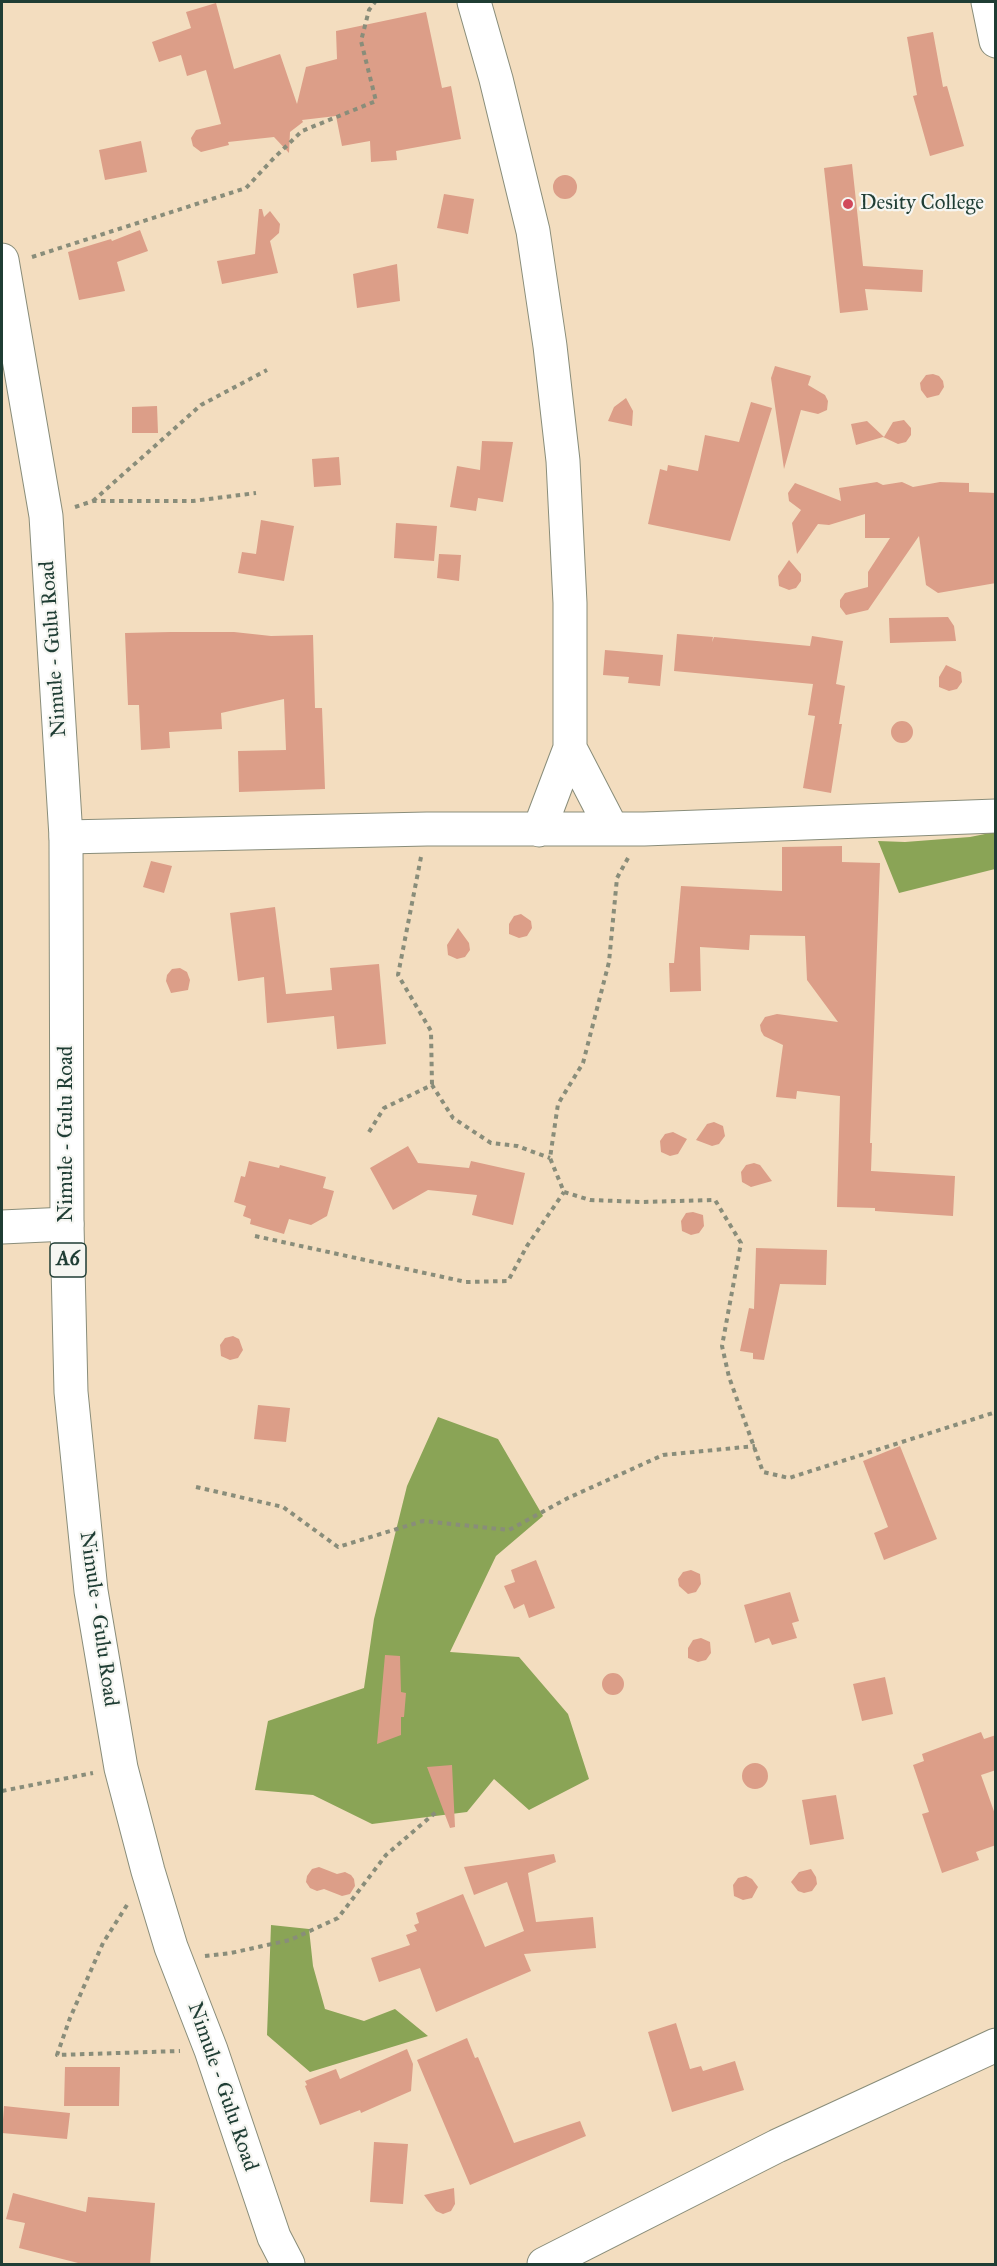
<!DOCTYPE html>
<style>
body{margin:0}
#map{position:relative;width:997px;height:2266px;overflow:hidden;background:#f3ddbf;font-family:"IM FELL Great Primer",serif}
canvas{display:block}
.frame{position:absolute;inset:0;border:3px solid #1f3d34;pointer-events:none}
</style>
<div id="map">
<canvas width="997" height="2266"></canvas>
<div class="frame"></div>
</div>
<script>
const ctx = document.querySelector('canvas').getContext('2d');
ctx.lineJoin = 'round';
function fill(path, color) {
  ctx.fillStyle = color;
  ctx.fill(path, 'evenodd');
}
function poly(rows) {
  const path = new Path2D();
  for (const r of rows) {
    if (r.length === 3) {
      path.moveTo(r[0] + r[2], r[1]);
      path.arc(r[0], r[1], r[2], 0, 2 * Math.PI);
      continue;
    }
    path.moveTo(r[0], r[1]);
    for (let i = 2; i < r.length; i += 2) path.lineTo(r[i], r[i + 1]);
  }
  return path;
}
function strokePath(path, color, width, dash) {
  ctx.strokeStyle = color;
  ctx.lineWidth = width;
  ctx.lineCap = dash ? 'butt' : 'round';
  ctx.setLineDash(dash || []);
  ctx.stroke(path);
}
function drawText(font, color, halo, rows, align = 'center') {
  ctx.font = font + ' "IM FELL Great Primer",serif';
  ctx.lineWidth = 4.5;
  ctx.setLineDash([]);
  ctx.textBaseline = 'middle';
  ctx.strokeStyle = halo;
  ctx.fillStyle = color;
  for (const [text, x, y, turn = 0] of rows) {
    ctx.save();
    ctx.translate(x, y);
    ctx.rotate((+turn || 0) * Math.PI / 180);
    ctx.textAlign = isNaN(turn) ? turn : align;
    if (halo) ctx.strokeText(text, 0, 0);
    ctx.fillText(text, 0, 0);
    ctx.restore();
  }
}
const forest = poly([
 [995,832,995,869,899,893,878,841,905,842,970,837],
 [438,1417,498,1439,543,1516,496,1556,450,1652,519,1657,568,1714,589,1779,529,1810,494,1779,467,1812,372,1824,313,1795,255,1790,268,1721,364,1688,374,1619,407,1486],
 [271,1925,309,1929,313,1966,325,2009,364,2021,395,2009,428,2036,310,2072,267,2035]
]);
const building = poly([
 [216,3,234,69,280,54,297,104,306,67,337,59,336,31,426,12,442,88,451,86,461,139,396,151,397,160,371,162,370,141,342,146,336,116,302,120,303,122,290,132,289,153,274,137,228,142,229,145,201,152,193,146,191,138,196,130,221,124,206,70,187,76,181,55,159,62,152,42,191,28,186,12],
 [933,32,943,87,947,86,964,146,930,156,913,96,917,95,907,37],
 [141,141,147,172,105,180,99,150],
 [852,164,863,266,923,270,922,292,865,289,868,310,840,313,824,168],
 [565,187,12],
 [444,194,474,199,468,234,437,228],
 [259,209,262,209,264,217,270,211,280,224,279,233,270,241,278,273,222,284,217,261,255,254],
 [140,230,148,251,117,262,125,291,79,300,68,252,111,239,112,241],
 [397,264,400,301,357,308,353,274],
 [775,366,811,376,808,385,825,395,828,401,827,410,818,414,801,410,784,469,771,378],
 [933,374,939,376,943,381,944,387,939,395,927,398,921,390,920,383,926,375],
 [626,398,633,411,632,426,608,421,614,407],
 [751,402,772,408,730,541,648,524,660,469,667,471,668,465,698,471,705,435,739,442],
 [157,406,158,433,132,433,132,407],
 [904,420,911,428,911,435,906,442,898,444,883,437,856,445,851,424,867,421,884,437,893,422],
 [482,441,513,442,503,502,478,498,476,511,450,507,457,466,480,470],
 [339,457,341,485,314,487,312,459],
 [877,482,883,485,902,482,913,487,940,482,969,483,969,492,996,493,996,583,938,593,926,585,919,536,868,610,846,615,840,607,840,600,845,593,868,587,868,572,890,538,865,538,865,514,829,525,818,524,797,554,792,523,801,510,789,501,788,493,795,483,841,501,839,488],
 [261,520,294,526,284,581,238,573,242,552,256,554],
 [396,523,437,526,434,561,394,558],
 [439,554,461,555,459,581,437,578],
 [789,560,801,574,801,581,796,588,789,590,779,586,778,576],
 [948,617,954,626,956,641,890,643,889,618],
 [171,632,234,632,271,636,313,635,315,708,322,708,325,789,239,792,238,751,286,750,284,699,221,713,222,729,169,732,170,748,141,750,139,705,128,705,125,633],
 [677,634,713,637,712,642,714,637,810,646,812,636,843,641,836,684,845,686,839,724,842,724,831,793,803,788,815,716,808,715,813,684,674,671],
 [605,650,663,655,660,686,628,683,629,677,603,675],
 [946,665,961,672,962,682,957,689,949,691,939,687,939,677],
 [902,732,11],
 [842,846,842,862,880,863,870,1143,872,1143,871,1171,955,1176,953,1216,875,1211,875,1208,837,1207,840,1096,797,1091,796,1099,776,1097,783,1045,764,1036,761,1031,760,1025,765,1017,777,1014,838,1022,807,980,805,936,750,935,749,950,700,947,701,991,670,992,669,963,674,963,681,886,782,891,782,847],
 [151,861,172,866,164,893,143,887],
 [275,907,286,994,332,990,330,968,379,964,386,1044,337,1049,334,1016,267,1023,264,977,238,981,230,913],
 [521,914,531,921,532,928,527,936,519,938,509,934,509,924,514,916],
 [458,928,469,943,470,950,465,957,457,959,448,955,447,945],
 [180,968,187,972,190,980,188,990,171,993,166,981,167,975,172,969],
 [714,1122,723,1126,725,1136,719,1144,712,1146,696,1140,707,1124],
 [673,1132,687,1139,678,1154,670,1156,661,1152,660,1141,665,1134],
 [408,1146,418,1163,469,1168,471,1161,525,1173,513,1225,472,1215,477,1195,428,1190,393,1210,370,1168],
 [249,1161,279,1168,280,1165,326,1177,323,1188,334,1191,327,1216,311,1225,289,1219,284,1234,250,1224,251,1219,243,1216,246,1206,234,1202,241,1176,245,1177],
 [754,1163,760,1165,772,1181,751,1187,742,1182,741,1172,746,1165],
 [693,1212,703,1215,704,1226,699,1233,691,1235,682,1231,681,1221,686,1213],
 [756,1248,827,1250,826,1285,780,1284,764,1360,753,1359,753,1353,740,1351,749,1308,754,1309],
 [233,1336,239,1339,243,1350,238,1358,230,1360,221,1356,220,1345,225,1338],
 [258,1405,290,1408,286,1442,254,1439],
 [900,1446,937,1539,884,1560,874,1533,888,1527,863,1461],
 [536,1560,555,1608,529,1618,524,1604,514,1609,504,1586,515,1582,511,1570],
 [691,1570,700,1574,701,1584,696,1592,688,1594,679,1586,678,1579,683,1572],
 [790,1592,799,1621,792,1623,797,1638,772,1645,769,1638,755,1643,744,1605],
 [701,1638,710,1642,711,1653,706,1660,698,1662,688,1658,688,1648,693,1640],
 [385,1655,400,1656,401,1692,406,1693,404,1717,401,1717,401,1735,377,1744],
 [613,1684,11],
 [885,1677,893,1714,862,1721,853,1684],
 [981,1732,984,1739,996,1735,996,1770,981,1775,996,1817,996,1845,976,1852,979,1860,942,1873,922,1814,929,1812,913,1765,924,1761,922,1754],
 [755,1776,13],
 [452,1765,455,1827,450,1828,427,1767],
 [836,1795,844,1839,810,1845,802,1800],
 [554,1854,556,1862,528,1873,536,1922,593,1917,596,1948,524,1954,531,1971,436,2012,420,1968,379,1982,371,1958,410,1945,406,1935,417,1931,414,1925,419,1923,416,1913,463,1894,485,1947,524,1931,507,1882,474,1895,464,1867],
 [319,1867,337,1874,345,1872,351,1875,354,1879,355,1886,350,1894,342,1896,324,1889,317,1891,310,1888,306,1882,307,1876,312,1869],
 [811,1869,816,1877,817,1884,812,1891,804,1893,798,1891,791,1882,799,1872],
 [746,1876,752,1879,758,1887,752,1898,743,1900,734,1896,733,1885,738,1878],
 [676,2023,690,2069,701,2066,703,2071,735,2061,744,2090,672,2112,648,2032],
 [467,2038,475,2058,478,2057,514,2143,580,2121,586,2136,470,2185,417,2060],
 [407,2049,413,2064,411,2091,361,2113,360,2110,320,2125,305,2086,307,2085,305,2081,336,2069,340,2079],
 [65,2067,120,2067,119,2106,64,2106],
 [4,2106,70,2113,67,2139,2,2133],
 [374,2142,408,2144,403,2204,370,2202],
 [454,2188,455,2204,451,2211,443,2214,436,2211,424,2195],
 [13,2193,86,2212,88,2197,155,2203,150,2265,82,2264,19,2248,25,2223,6,2219]
]);
const path = poly([
 [32,257,246,188,272,160,302,131,376,101,361,41,369,10,375,2],
 [93,501,201,405,267,370],
 [75,507,93,501,193,501,256,493],
 [421,857,398,975,431,1031,432,1085],
 [628,858,617,878,609,962,583,1063,558,1104,550,1158,564,1192,590,1200,642,1202,715,1200,741,1243,722,1346,729,1377,763,1472,789,1478,996,1412],
 [369,1132,384,1108,432,1085,453,1118,491,1143,517,1146,550,1158],
 [255,1236,466,1282,508,1281,527,1246,564,1192],
 [196,1487,283,1507,338,1547,423,1521,509,1530,568,1498,663,1455,755,1446],
 [2,1791,93,1773],
 [127,1905,103,1943,70,2018,57,2055,180,2051],
 [205,1956,231,1953,290,1940,338,1918,386,1855,436,1812]
]);
const minor = poly([
 [474,2,496,79,533,231,550,346,563,461,570,603,570,748,539,830],
 [988,2,996,41],
 [570,748,612,829],
 [66,837,427,829,644,829,996,816],
 [2,1227,67,1224],
 [544,2264,777,2146,996,2045]
]);
const major = poly([
 [2,260,46,516,66,837,67,1224,71,1392,91,1591,121,1768,148,1871,171,1947,211,2050,274,2237,288,2264]
]);
const markers = [
 [848,204,6,"#d1495b"]
];
const shields = [
 [68,1260,36]
];
const shieldNames = [
 ["A6",68,1260]
];
const poiNames = [
 ["Desity College",860,204]
];
const streetNames = [
 ["Nimule - Gulu Road",54,649,-94],
 ["Nimule - Gulu Road",67,1134,-90],
 ["Nimule - Gulu Road",98,1619,82],
 ["Nimule - Gulu Road",222,2087,71]
];
fill(forest, '#8aa456');
fill(building, '#dc9e88');
strokePath(minor, '#898d7a', 35);
strokePath(major, '#898d7a', 35);
strokePath(path, '#898d7a', 4, [4.5, 4.5]);
strokePath(minor, '#fff', 33);
strokePath(major, '#fff', 33);
for (const [x, y, r, color] of markers) {
  const dot = new Path2D();
  dot.arc(x, y, r, 0, 2 * Math.PI);
  ctx.fillStyle = color;
  ctx.fill(dot);
  strokePath(dot, '#f6f6f2', 2);
}
for (const [x, y, w] of shields) {
  const box = new Path2D();
  box.roundRect(x - w / 2, y - 17, w, 34, 4.5);
  ctx.fillStyle = '#f6f6f2';
  ctx.fill(box);
  strokePath(box, '#1f3d34', 1.5);
}
drawText('bold 20px', '#1f3d34', null, shieldNames);
drawText('21px', '#1f3d34', '#f6f6f2', poiNames, 'left');
drawText('21px', '#1f3d34', '#f6f6f2', streetNames);
</script>
